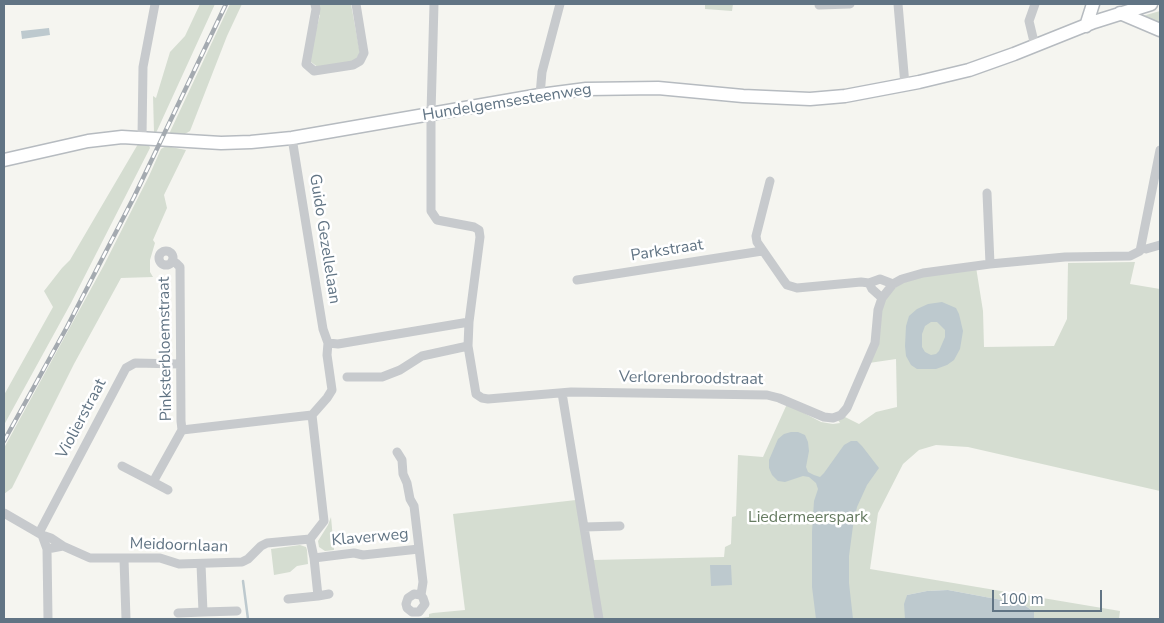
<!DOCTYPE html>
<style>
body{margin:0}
#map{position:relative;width:1164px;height:623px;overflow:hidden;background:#f5f5f0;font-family:"Nunito Sans",sans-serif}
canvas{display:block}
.frame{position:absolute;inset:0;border:5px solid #617484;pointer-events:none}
.scale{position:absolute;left:992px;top:590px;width:110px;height:22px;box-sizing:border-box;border:2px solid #617484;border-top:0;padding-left:6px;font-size:15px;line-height:18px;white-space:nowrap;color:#617484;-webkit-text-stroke:4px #fff;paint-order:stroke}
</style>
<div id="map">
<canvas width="1164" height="623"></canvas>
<div class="frame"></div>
<div class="scale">100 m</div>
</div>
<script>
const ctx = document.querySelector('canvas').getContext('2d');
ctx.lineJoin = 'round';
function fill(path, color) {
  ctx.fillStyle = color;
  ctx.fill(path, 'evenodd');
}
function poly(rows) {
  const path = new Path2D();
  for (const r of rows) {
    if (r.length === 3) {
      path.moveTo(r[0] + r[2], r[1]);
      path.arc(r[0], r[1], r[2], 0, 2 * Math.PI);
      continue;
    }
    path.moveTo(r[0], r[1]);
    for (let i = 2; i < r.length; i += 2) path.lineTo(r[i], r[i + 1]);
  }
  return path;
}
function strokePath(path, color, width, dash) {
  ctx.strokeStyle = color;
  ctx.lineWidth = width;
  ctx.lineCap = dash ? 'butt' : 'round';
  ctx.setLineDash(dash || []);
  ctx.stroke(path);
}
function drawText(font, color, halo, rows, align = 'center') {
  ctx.font = font + ' "Nunito Sans",sans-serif';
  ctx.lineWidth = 5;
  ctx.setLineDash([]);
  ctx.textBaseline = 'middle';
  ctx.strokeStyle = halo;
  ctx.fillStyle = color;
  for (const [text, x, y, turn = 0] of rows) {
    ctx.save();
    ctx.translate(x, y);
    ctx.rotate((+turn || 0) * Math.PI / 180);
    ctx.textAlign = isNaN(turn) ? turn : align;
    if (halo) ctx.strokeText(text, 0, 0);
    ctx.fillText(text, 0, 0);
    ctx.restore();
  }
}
const green = poly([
 [200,4,215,4,156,133,154,132,153,96,156,98,170,52,185,36],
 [230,4,242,4,227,36,190,131,183,135,169,134],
 [319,4,351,4,360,53,355,61,319,68,311,62,309,57,320,15,318,14],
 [705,4,733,4,732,11,705,9],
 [1160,11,1160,27,1139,17],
 [138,144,149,145,150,148,71,303,4,425,4,395,53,307,44,291,62,268,70,260],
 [166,146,186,150,164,195,167,208,153,240,155,243,150,260,150,272,153,277,121,278,74,364,12,488,4,494,4,448,104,265,149,176,161,149],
 [1135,262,1130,284,1160,289,1160,491,968,447,936,445,919,450,903,464,878,513,870,569,1120,611,1119,619,1034,619,1034,612,1023,604,948,590,927,591,907,595,905,619,602,619,593,560,724,557,725,547,731,544,732,517,736,516,738,455,763,457,787,404,821,422,833,424,840,423,838,420,843,416,859,424,876,412,897,407,896,359,869,363,883,299,904,280,976,267,983,311,984,347,1054,346,1067,319,1068,263],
 [576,500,595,619,414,619,429,617,429,614,433,613,465,610,453,514],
 [331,517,334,550,325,551,319,547,318,541,328,525],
 [300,545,306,547,307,550,308,564,297,566,290,572,274,575,271,549]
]);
const water = poly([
 [49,28,50,35,22,39,21,31],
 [942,302,956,308,959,314,963,331,960,349,954,360,947,365,936,369,917,369,911,365,906,356,905,346,906,326,909,316,917,309,928,304],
 [931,322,937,322,945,330,945,337,939,351,936,354,931,355,925,352,922,347,922,334,925,326],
 [791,432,798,432,805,435,808,442,809,451,806,467,808,472,814,475,820,477,824,473,844,445,851,441,857,441,862,446,879,468,867,485,857,507,853,526,849,556,849,583,853,619,816,619,812,587,812,532,814,501,818,489,816,483,809,477,803,476,785,482,778,481,772,475,769,468,769,460,778,439,784,434],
 [710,565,731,565,732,585,711,586],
 [948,590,1023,604,1034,612,1034,619,905,619,904,604,907,595,927,591]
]);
const stream = poly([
 [243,581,248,619]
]);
const street = poly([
 [315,4,316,9,306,64,314,71,353,65,360,61,364,53,356,4],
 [434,4,431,113,431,211,437,220,474,227,479,230,480,237,469,322,468,346,476,394,482,398,488,399,571,392,767,395,779,398,824,417,833,418,841,415,847,408,875,343,878,310,882,298,893,284,902,279,923,273,990,264,1065,257,1130,256,1140,251,1160,150],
 [819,4,819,5,850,4],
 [898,4,905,85],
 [1035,4,1029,21,1035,46],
 [540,95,542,72,560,4],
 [142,137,143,67,155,4],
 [292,138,323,329,328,343],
 [770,181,756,236,757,242,784,281,787,285,797,288,861,282,869,283],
 [987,193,990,264],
 [1142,248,1146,249,1160,245],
 [166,258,7],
 [172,261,176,263,180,267,181,421,182,430],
 [577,280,762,251],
 [882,298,872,289,869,283,880,279,893,284],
 [347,377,382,377,400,370,422,356,468,346],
 [562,393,599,619],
 [312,415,327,398,332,390,327,355,328,343,338,344,469,322],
 [182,430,312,415],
 [397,452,402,460,403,474,407,483,410,499,414,506,423,582,421,595,423,598,425,604,419,612,412,612,407,608,406,604,408,598,414,594,421,595],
 [122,466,153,482,182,430],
 [153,482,168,490],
 [4,513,42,535,47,549,63,546,90,558,160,558,179,564,242,562,248,559,261,546,267,543,310,539,324,521,312,415],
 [584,527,620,526],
 [39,533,126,368,135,363,180,364],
 [42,535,51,538,63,546],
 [310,539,314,558,354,553,363,555,419,549],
 [47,549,48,619],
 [124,559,126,619],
 [201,564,203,612,237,611],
 [318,596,329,594],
 [288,599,318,596,314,558],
 [178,613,203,612]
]);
const secondary = poly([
 [1120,13,1160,30],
 [1086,26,1093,4],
 [4,160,88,141,122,137,221,143,251,142,292,138,540,95,586,89,658,88,743,96,810,99,845,96,919,82,969,70,1014,54,1094,22,1151,4]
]);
const rail = poly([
 [4,441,67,327,134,197,226,4]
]);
const streetNames = [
 ["Hundelgemsesteenweg",507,103,-9],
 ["Guido Gezellelaan",324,239,81],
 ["Parkstraat",667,251,-9],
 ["Pinksterbloemstraat",166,349,-91],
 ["Verlorenbroodstraat",691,379,1],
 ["Violierstraat",82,419,-62],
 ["Klaverweg",370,538,-5],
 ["Meidoornlaan",179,546,2]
];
const parkNames = [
 ["Liedermeerspark",808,518]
];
fill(green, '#d5ddd1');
fill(water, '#bdc9ce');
strokePath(stream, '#bdc9ce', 2.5);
strokePath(secondary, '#b6bbc0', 15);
strokePath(street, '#c7cacd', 9);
strokePath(secondary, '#fff', 12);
strokePath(rail, '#a4aab0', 4.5);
strokePath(rail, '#fff', 2.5, [8]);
drawText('16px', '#617484', '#fff', streetNames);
drawText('16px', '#667b61', '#fff', parkNames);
</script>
